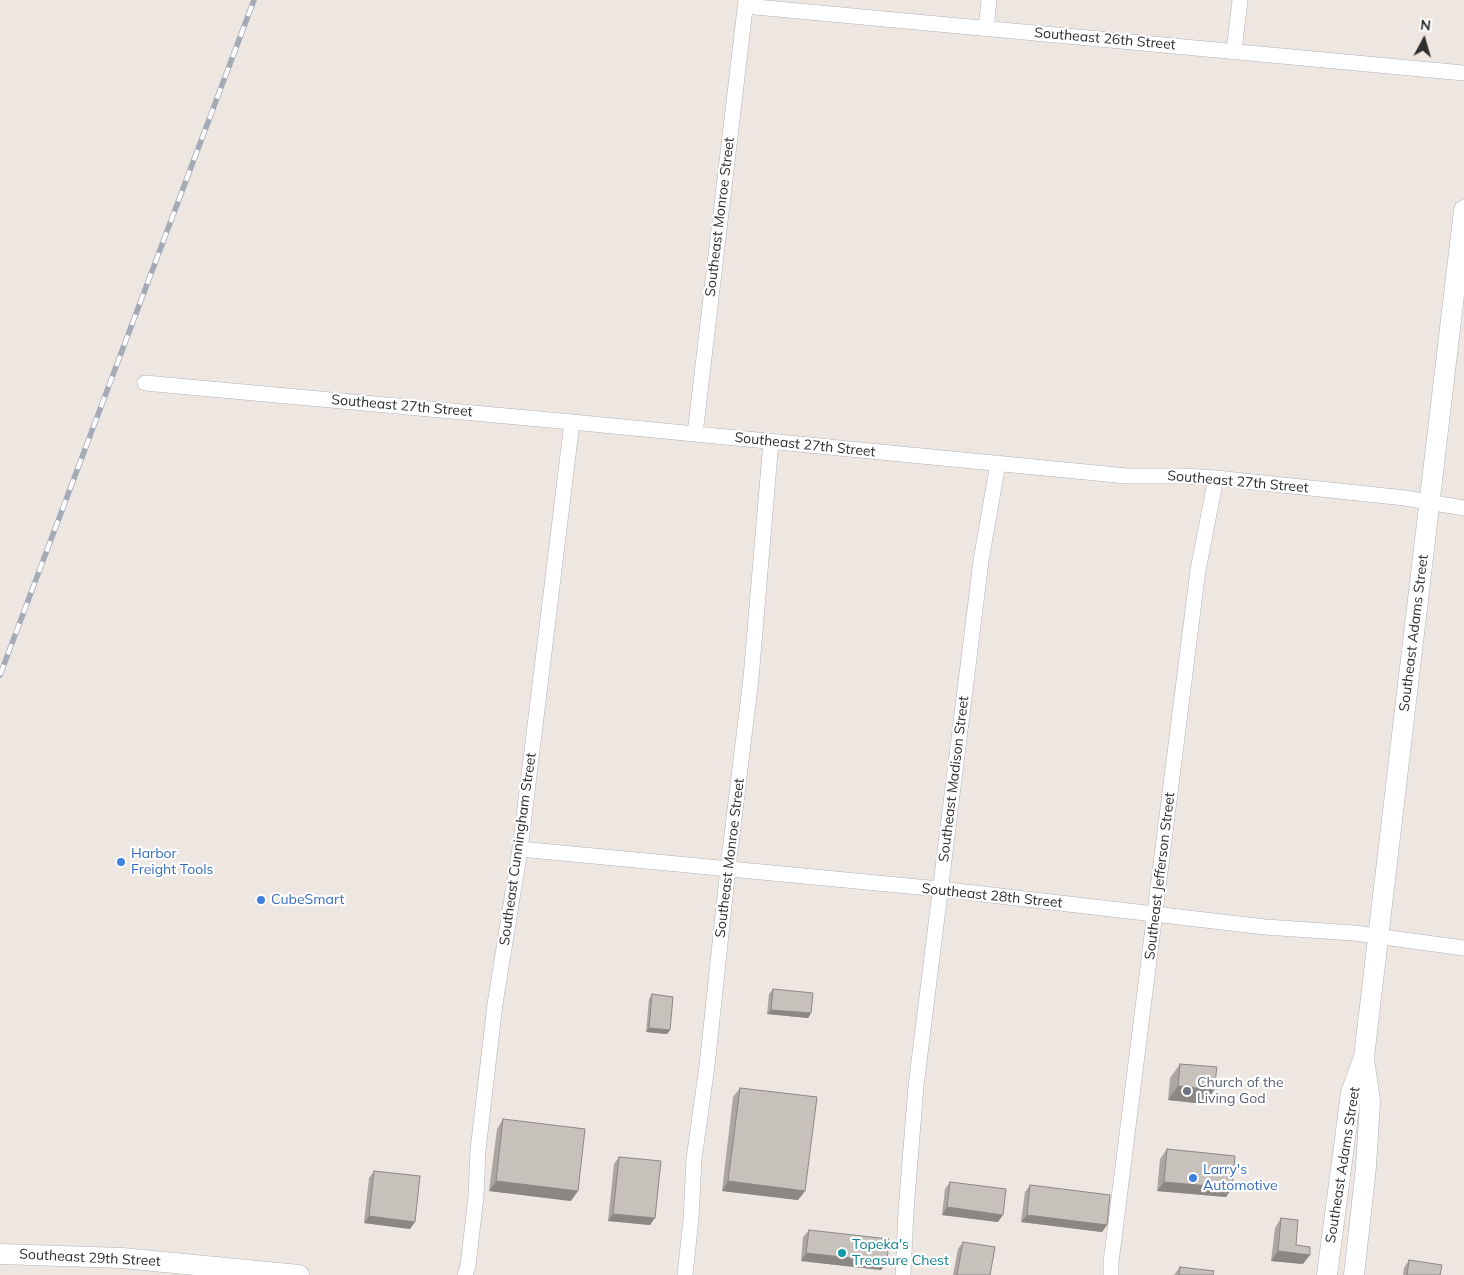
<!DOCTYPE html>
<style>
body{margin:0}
#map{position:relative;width:1464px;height:1275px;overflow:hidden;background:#eee6e1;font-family:Mulish,sans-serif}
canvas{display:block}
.north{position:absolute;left:1399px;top:15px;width:50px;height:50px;-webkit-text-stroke:4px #fff;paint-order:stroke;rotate:6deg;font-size:14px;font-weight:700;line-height:20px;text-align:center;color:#2e2e2e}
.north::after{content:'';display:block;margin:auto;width:18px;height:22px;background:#2e2e2e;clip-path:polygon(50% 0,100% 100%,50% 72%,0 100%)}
</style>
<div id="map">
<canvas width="1464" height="1275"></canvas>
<div class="north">N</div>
</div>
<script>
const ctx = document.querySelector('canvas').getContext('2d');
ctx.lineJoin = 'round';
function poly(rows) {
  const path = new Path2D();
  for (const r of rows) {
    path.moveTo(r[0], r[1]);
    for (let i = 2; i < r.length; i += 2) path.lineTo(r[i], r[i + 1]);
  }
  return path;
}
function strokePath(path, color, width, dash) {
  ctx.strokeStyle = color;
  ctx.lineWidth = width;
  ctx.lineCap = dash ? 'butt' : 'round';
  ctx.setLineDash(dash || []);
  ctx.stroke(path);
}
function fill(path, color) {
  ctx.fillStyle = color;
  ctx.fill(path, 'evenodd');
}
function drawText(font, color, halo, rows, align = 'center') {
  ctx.font = font + ' Mulish,sans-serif';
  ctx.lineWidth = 4.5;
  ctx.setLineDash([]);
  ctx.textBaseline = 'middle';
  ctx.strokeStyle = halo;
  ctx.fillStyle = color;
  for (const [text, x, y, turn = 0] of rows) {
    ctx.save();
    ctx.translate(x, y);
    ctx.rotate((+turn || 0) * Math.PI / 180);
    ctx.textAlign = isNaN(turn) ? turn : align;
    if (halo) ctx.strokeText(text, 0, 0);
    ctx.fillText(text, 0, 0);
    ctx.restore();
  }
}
const street = poly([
 [745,6,1464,73],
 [986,29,989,0],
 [1234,51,1240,0],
 [145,383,572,422,1127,476,1184,476,1216,478,1405,498,1464,508],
 [695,434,746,0],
 [520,849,940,889,1265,927,1354,933,1464,948],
 [465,1275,468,1266,476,1196,478,1150,495,1004,520,849,572,422],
 [685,1275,691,1219,694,1159,707,1066,728,868,751,678,771,441],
 [903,1275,906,1211,916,1086,981,561,998,463],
 [1111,1275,1111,1262,1198,570,1216,478]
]);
const secondary = poly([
 [0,1254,122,1258,299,1275],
 [1327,1275,1351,1093,1364,1057,1464,210],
 [1354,1275,1366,1167,1370,1101,1364,1059]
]);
const rail = poly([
 [0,675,254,0]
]);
const wall = poly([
 [773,989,811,1013,808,1018,767,1014,769,994],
 [652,994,670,1030,667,1034,646,1032,649,999],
 [1180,1064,1214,1090,1205,1104,1168,1100,1170,1078],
 [740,1088,805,1191,798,1200,722,1191,733,1097],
 [503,1119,571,1201,489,1191,497,1129],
 [1167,1149,1226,1197,1157,1191,1160,1159],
 [619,1157,650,1225,608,1221,614,1164],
 [374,1171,410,1229,364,1223,369,1178],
 [950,1182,998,1222,942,1215,945,1189],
 [1030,1185,1107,1225,1102,1232,1021,1222,1025,1192],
 [1281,1218,1296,1245,1303,1264,1271,1261,1275,1228],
 [809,1230,887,1262,881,1270,801,1261,803,1237],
 [963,1242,990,1275,953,1275,958,1249],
 [1409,1260,1440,1275,1403,1275,1404,1268],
 [1180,1267,1213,1275,1174,1275]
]);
const shadedWall = poly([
 [771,1010,811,1013,808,1018,767,1014],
 [649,1028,670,1030,667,1034,646,1032],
 [1178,1086,1214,1090,1205,1104,1168,1100],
 [496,1181,578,1191,571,1201,489,1191],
 [728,1181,805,1191,798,1200,722,1191],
 [1164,1182,1232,1188,1226,1197,1157,1191],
 [947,1207,1003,1215,998,1222,942,1215],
 [613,1214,655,1218,650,1225,608,1221],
 [1027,1215,1107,1225,1102,1232,1021,1222],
 [369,1216,415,1222,410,1229,364,1223],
 [1278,1251,1310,1255,1303,1264,1271,1261],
 [806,1253,887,1262,881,1270,801,1261]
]);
const building = poly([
 [773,989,813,993,811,1013,771,1010,773,989],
 [652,994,673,997,670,1030,649,1028,652,994],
 [1180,1064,1217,1067,1214,1090,1178,1086,1180,1064],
 [740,1088,817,1097,805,1191,728,1181,740,1088],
 [503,1119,585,1129,578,1191,496,1181,503,1119],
 [1167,1149,1235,1156,1232,1188,1164,1182,1167,1149],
 [619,1157,661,1161,655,1218,613,1214,619,1157],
 [374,1171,420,1176,415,1222,369,1216,374,1171],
 [950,1182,1006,1189,1003,1215,947,1207,950,1182],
 [1030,1185,1110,1195,1107,1225,1027,1215,1030,1185],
 [1281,1218,1298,1220,1296,1245,1310,1247,1310,1255,1278,1251,1281,1218],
 [809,1230,889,1239,887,1262,806,1253,809,1230],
 [963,1242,995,1247,990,1275,957,1275,963,1242],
 [1409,1260,1442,1265,1440,1275,1407,1275,1409,1260],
 [1180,1267,1214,1271,1213,1275,1179,1275,1180,1267]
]);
const markers = [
 [121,862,5,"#3f7fe0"],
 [261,900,5,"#3f7fe0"],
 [1187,1091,5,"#6b7280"],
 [1193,1178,5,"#3f7fe0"],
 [842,1253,5,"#0f9aa8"]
];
const streetNames = [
 ["Southeast 26th Street",1105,39,5],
 ["Southeast Monroe Street",720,217,-83],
 ["Southeast 27th Street",402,406,5],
 ["Southeast 27th Street",805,445,6],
 ["Southeast 27th Street",1238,482,5],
 ["Southeast Adams Street",1414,633,-83],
 ["Southeast Madison Street",954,779,-83],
 ["Southeast Cunningham Street",518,849,-82],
 ["Southeast Monroe Street",730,858,-83],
 ["Southeast Jefferson Street",1160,876,-83],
 ["Southeast 28th Street",992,896,6],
 ["Southeast Adams Street",1343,1165,-81],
 ["Southeast 29th Street",90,1258,3]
];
const shopNames = [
 ["Harbor",131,854],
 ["Freight Tools",131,870],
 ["CubeSmart",271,900],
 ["Larry's",1203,1170],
 ["Automotive",1203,1186]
];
const worshipNames = [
 ["Church of the",1197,1083],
 ["Living God",1197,1099]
];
const cultureNames = [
 ["Topeka's",852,1245],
 ["Treasure Chest",852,1261]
];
strokePath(street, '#aeb2b9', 16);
strokePath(secondary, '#aeb2b9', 21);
strokePath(street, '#fff', 15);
strokePath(secondary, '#fff', 20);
strokePath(rail, '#a4aab6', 5.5);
strokePath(rail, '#fff', 4, [11]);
fill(wall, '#aba6a2');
fill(shadedWall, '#8b8784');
fill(building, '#c7c1bc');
strokePath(building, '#8b8784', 1);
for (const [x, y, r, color] of markers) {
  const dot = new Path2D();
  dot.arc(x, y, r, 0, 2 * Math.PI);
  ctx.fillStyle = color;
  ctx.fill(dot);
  strokePath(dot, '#fff', 2);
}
drawText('14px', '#2e2e2e', '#fff', streetNames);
drawText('14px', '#366cbe', '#fff', shopNames, 'left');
drawText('14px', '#5b616d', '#fff', worshipNames, 'left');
drawText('14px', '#0d838f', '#fff', cultureNames, 'left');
</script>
